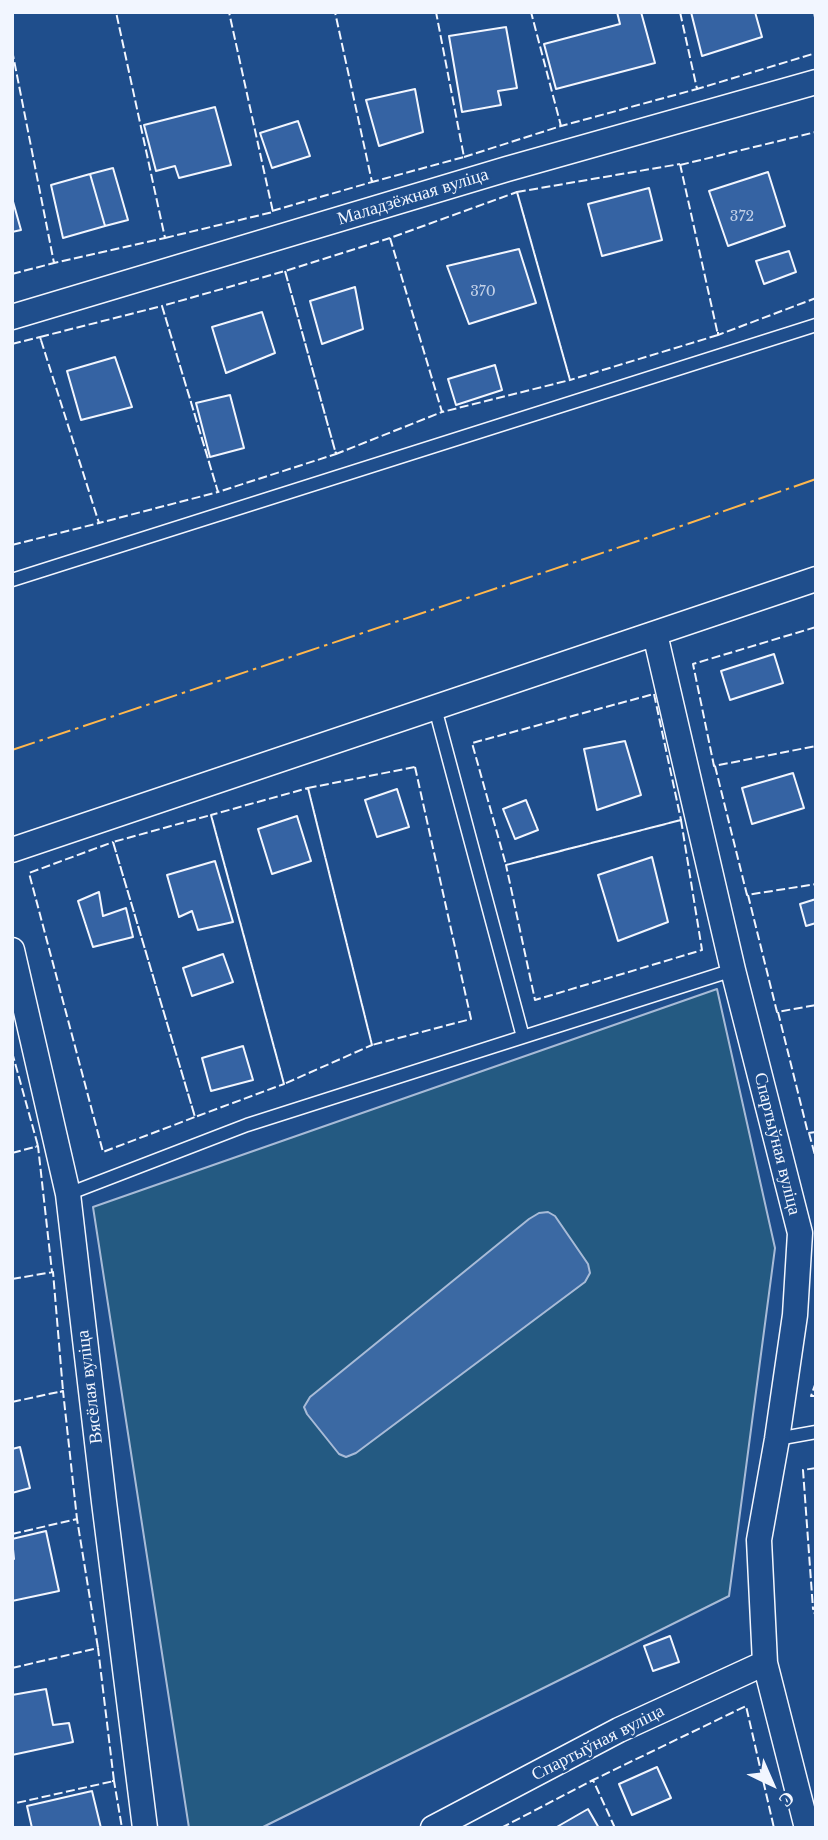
<!DOCTYPE html>
<meta charset="utf-8">
<style>
body{margin:0}
#map{position:relative;width:828px;height:1840px;overflow:hidden;background:#1f4e8c;font-family:"Libre Baskerville",serif}
canvas{display:block}
.frame{position:absolute;inset:0;border:14px solid #f2f6ff;pointer-events:none}
.north{position:absolute;left:737px;top:1749px;width:70px;height:70px;-webkit-text-stroke:5px #1f4e8c;paint-order:stroke;rotate:136deg;font-size:19px;font-weight:700;line-height:28px;text-align:center;color:#f2f6ff}
.north::after{content:'';display:block;margin:auto;width:24px;height:32px;background:#f2f6ff;clip-path:polygon(50% 0,100% 100%,50% 72%,0 100%)}
</style>
<div id="map">
<canvas width="828" height="1840"></canvas>
<div class="frame"></div>
<div class="north">С</div>
</div>
<script>
const ctx = document.querySelector('canvas').getContext('2d');
ctx.lineJoin = 'round';
function fill(path, color) {
  ctx.fillStyle = color;
  ctx.fill(path, 'evenodd');
}
function poly(rows) {
  const path = new Path2D();
  for (const r of rows) {
    path.moveTo(r[0], r[1]);
    for (let i = 2; i < r.length; i += 2) path.lineTo(r[i], r[i + 1]);
  }
  return path;
}
function strokePath(path, color, width, dash) {
  ctx.strokeStyle = color;
  ctx.lineWidth = width;
  ctx.lineCap = dash ? 'butt' : 'round';
  ctx.setLineDash(dash || []);
  ctx.stroke(path);
}
function drawText(font, color, halo, rows, align = 'center') {
  ctx.font = font + ' "Libre Baskerville",serif';
  ctx.lineWidth = 5;
  ctx.setLineDash([]);
  ctx.textBaseline = 'middle';
  ctx.strokeStyle = halo;
  ctx.fillStyle = color;
  for (const [text, x, y, turn = 0] of rows) {
    ctx.save();
    ctx.translate(x, y);
    ctx.rotate((+turn || 0) * Math.PI / 180);
    ctx.textAlign = isNaN(turn) ? turn : align;
    if (halo) ctx.strokeText(text, 0, 0);
    ctx.fillText(text, 0, 0);
    ctx.restore();
  }
}
const green = poly([
 [717,989,775,1248,729,1596,261,1828,189,1828,93,1207,717,989]
]);
const water = poly([
 [548,1212,555,1216,588,1264,590,1273,585,1282,356,1453,346,1457,339,1454,307,1414,304,1407,310,1397,529,1219,539,1213,548,1212]
]);
const building = poly([
 [617,12,641,12,655,63,556,89,544,44,620,24,617,12],
 [691,12,755,12,762,37,702,56,691,12],
 [506,27,517,88,498,91,501,105,462,112,449,36,506,27],
 [415,89,423,132,379,146,366,100,415,89],
 [215,107,231,165,179,178,175,166,156,171,144,125,215,107],
 [298,121,310,156,272,168,260,133,298,121],
 [113,168,128,220,105,226,90,174,113,168],
 [768,172,785,226,728,246,709,191,768,172],
 [90,174,105,226,63,238,51,185,90,174],
 [649,188,662,240,602,256,588,204,649,188],
 [12,198,21,230,12,232,12,198],
 [519,249,536,303,469,324,447,266,519,249],
 [789,251,796,272,764,284,756,261,789,251],
 [355,287,363,329,322,344,310,301,355,287],
 [262,312,275,353,226,373,212,327,262,312],
 [115,357,132,407,81,420,67,371,115,357],
 [495,365,502,390,456,405,448,379,495,365],
 [230,395,244,448,210,457,196,403,230,395],
 [774,654,783,683,730,700,721,671,774,654],
 [625,741,641,795,597,810,584,749,625,741],
 [793,773,804,808,752,824,742,788,793,773],
 [397,789,409,827,377,837,365,800,397,789],
 [526,800,538,830,515,839,503,809,526,800],
 [297,816,311,861,272,874,258,829,297,816],
 [652,857,668,922,618,941,598,875,652,857],
 [215,861,233,922,198,930,192,911,179,917,167,875,215,861],
 [99,892,103,916,126,908,133,937,93,947,78,901,99,892],
 [816,899,816,923,806,926,800,904,816,899],
 [223,954,233,982,192,996,183,968,223,954],
 [243,1046,253,1080,211,1091,202,1058,243,1046],
 [20,1447,30,1488,12,1493,12,1449,20,1447],
 [46,1531,59,1591,12,1601,12,1559,14,1559,12,1539,46,1531],
 [670,1636,679,1662,653,1671,644,1646,670,1636],
 [46,1689,53,1725,69,1723,73,1742,12,1755,12,1695,46,1689],
 [657,1767,671,1798,632,1815,619,1784,657,1767],
 [92,1791,101,1828,32,1828,27,1806,92,1791],
 [588,1809,599,1828,555,1828,588,1809]
]);
const service = poly([
 [12,580,816,325],
 [435,708,523,1037],
 [68,1194,247,1125,733,970],
 [777,1439,816,1432]
]);
const minor = poly([
 [12,317,507,169,816,82],
 [655,634,733,970,800,1233,795,1315,777,1439,759,1540,765,1663,807,1828],
 [12,850,816,579],
 [12,950,68,1194,104,1502,145,1828],
 [433,1828,619,1730,765,1663]
]);
const fence = poly([
 [814,12,816,23],
 [12,50,54,263,165,238,116,12],
 [697,87,697,89,816,53],
 [560,124,561,126,697,89,680,12],
 [464,157,561,126,531,12],
 [680,164,718,335,570,380,517,192,680,164],
 [680,165,816,132],
 [372,180,372,182,464,157,436,12],
 [517,192,570,380,442,412,390,238,517,192],
 [272,211,372,182,335,12],
 [165,238,273,212,229,12],
 [390,238,442,412,336,454,285,271,390,238],
 [285,271,336,454,218,492,162,306,285,271],
 [12,274,54,263],
 [162,306,218,492,99,523,40,337,162,306],
 [718,332,718,335,816,298],
 [12,344,40,337,41,340],
 [12,545,99,523,98,520],
 [816,627,693,664,714,766,816,746],
 [654,694,681,820,506,865,472,743,654,694],
 [715,766,747,895,816,884],
 [415,767,471,1019,372,1045,308,788,415,767],
 [308,788,372,1045,284,1084,211,815,308,788],
 [211,815,284,1084,195,1117,113,842,211,815],
 [681,820,702,950,535,1000,506,865,681,820],
 [113,842,195,1117,103,1152,29,873,113,842],
 [748,895,777,1012,816,1005],
 [778,1012,808,1133,816,1132],
 [12,1052,38,1146,35,1147],
 [809,1133,816,1159],
 [12,1153,38,1146,52,1272],
 [12,1279,53,1272,63,1391,60,1392],
 [816,1382,811,1396,816,1396],
 [12,1402,63,1391,77,1519],
 [816,1468,803,1470,813,1609,816,1608,813,1609,816,1617],
 [12,1534,77,1519,98,1648,96,1649],
 [12,1668,98,1648,114,1781,12,1804],
 [112,1781,114,1781,122,1828],
 [501,1828,593,1780,593,1782],
 [615,1828,593,1780,746,1706,774,1828]
]);
const power = poly([
 [12,750,638,541,816,479]
]);
const numberNames = [
 ["372",742,217],
 ["370",483,292]
];
const streetNames = [
 ["Маладзёжная вуліца",413,197,-17],
 ["Спартыўная вуліца",777,1144,76],
 ["Вясёлая вуліца",90,1387,-97],
 ["Спартыўная вуліца",598,1743,-27]
];
fill(green, '#245a82');
strokePath(green, '#a8bbd7', 2);
fill(water, '#3b69a3');
strokePath(water, '#a8bbd7', 2);
fill(building, '#3563a3');
strokePath(building, '#f2f6ff', 2);
strokePath(service, '#f2f6ff', 15);
strokePath(minor, '#f2f6ff', 27);
strokePath(service, '#1f4e8c', 12);
strokePath(minor, '#1f4e8c', 24);
strokePath(fence, '#f2f6ff', 2, [9, 3.5]);
strokePath(power, '#ffb74d', 2, [24, 5, 3.5, 5]);
drawText('14px', '#c3d1e8', null, numberNames);
drawText('18px', '#f2f6ff', '#1f4e8c', streetNames);
</script>
